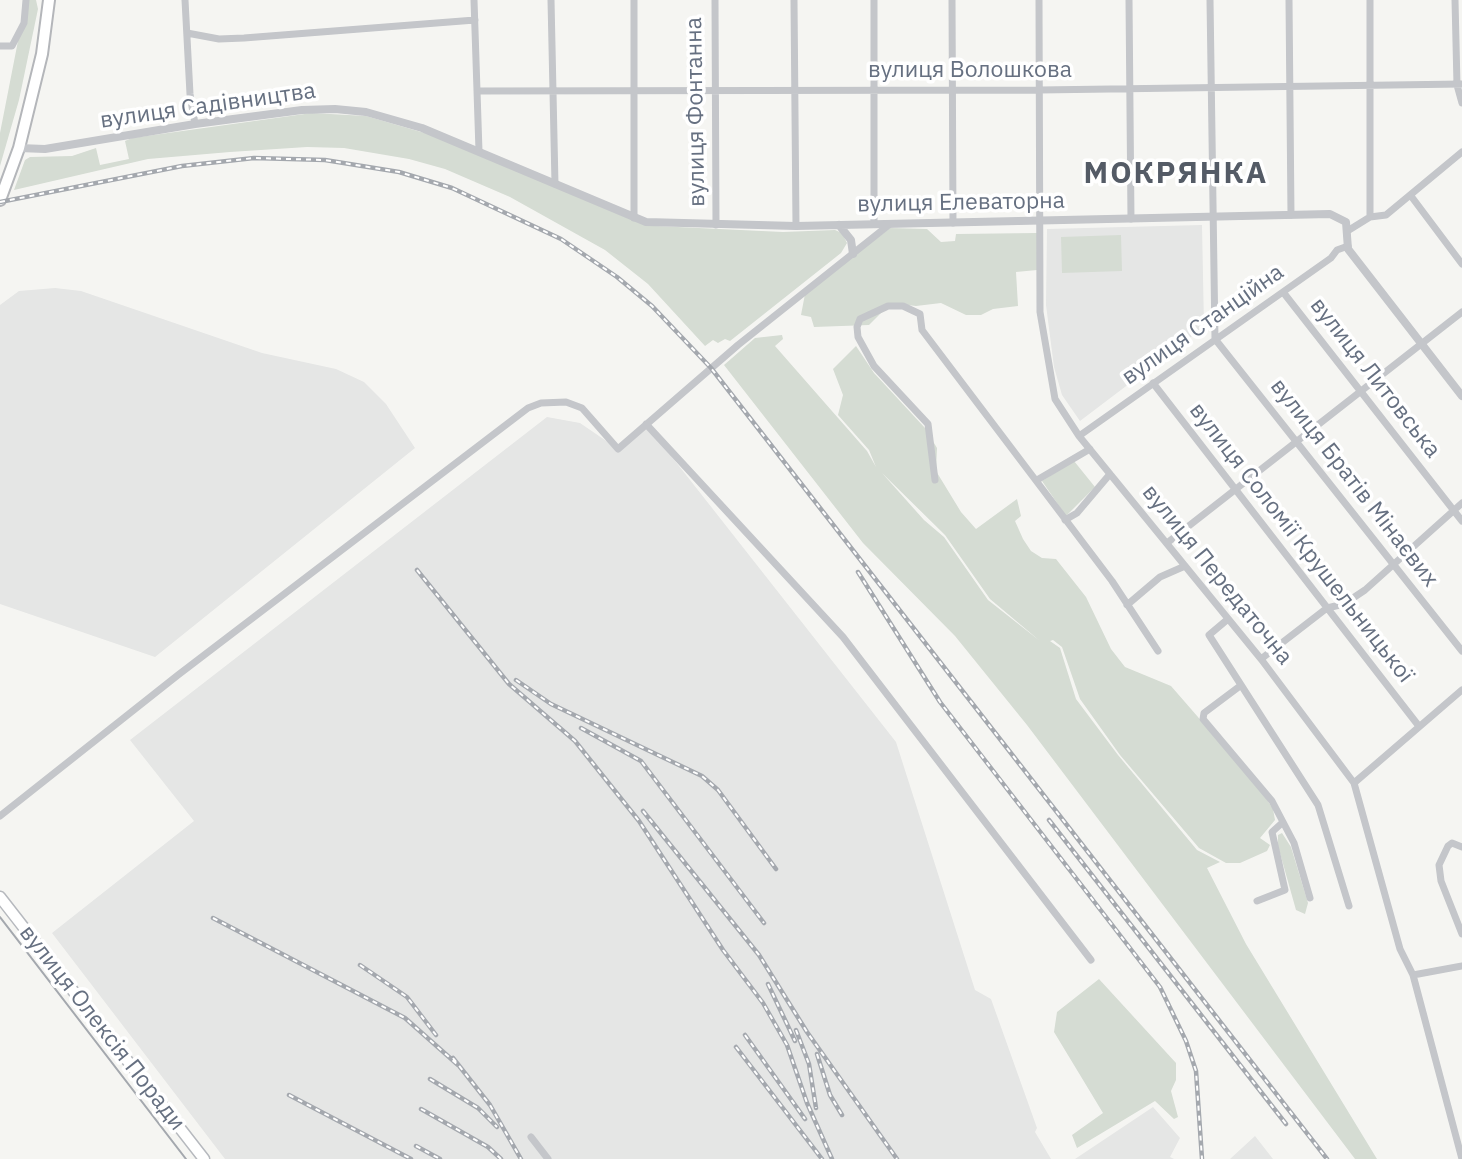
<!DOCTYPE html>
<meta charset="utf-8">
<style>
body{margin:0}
canvas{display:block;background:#f5f5f2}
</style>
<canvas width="1462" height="1159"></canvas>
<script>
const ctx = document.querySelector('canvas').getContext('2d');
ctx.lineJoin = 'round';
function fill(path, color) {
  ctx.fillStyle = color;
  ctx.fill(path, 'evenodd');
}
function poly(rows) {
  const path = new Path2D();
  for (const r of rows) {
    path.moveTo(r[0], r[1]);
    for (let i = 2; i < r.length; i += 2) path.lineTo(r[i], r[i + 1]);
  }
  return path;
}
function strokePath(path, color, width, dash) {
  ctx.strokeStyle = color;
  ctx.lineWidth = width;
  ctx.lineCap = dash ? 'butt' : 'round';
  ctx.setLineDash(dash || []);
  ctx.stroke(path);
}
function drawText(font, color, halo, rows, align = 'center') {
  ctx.font = font + ' "IBM Plex Sans",sans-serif';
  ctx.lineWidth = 7;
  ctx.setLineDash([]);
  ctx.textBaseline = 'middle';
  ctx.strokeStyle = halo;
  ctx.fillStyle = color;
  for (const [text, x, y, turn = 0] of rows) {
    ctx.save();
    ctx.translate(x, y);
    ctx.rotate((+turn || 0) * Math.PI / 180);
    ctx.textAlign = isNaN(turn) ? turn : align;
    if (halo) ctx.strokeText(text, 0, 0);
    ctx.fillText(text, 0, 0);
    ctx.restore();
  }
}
const built = poly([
 [1202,225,1204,327,1080,421,1062,395,1054,367,1046,305,1047,229],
 [55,288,81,291,262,353,336,369,364,382,386,404,415,448,155,657,0,604,0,305,19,291],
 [547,417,580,423,618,449,646,424,896,742,975,990,991,999,1037,1128,1035,1132,1051,1159,225,1159,52,933,194,821,130,740],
 [1153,1107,1180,1138,1170,1157,1174,1159,1075,1159],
 [1255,1136,1273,1159,1230,1159]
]);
const green = poly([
 [26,0,36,0,38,9,19,100,0,166,0,133],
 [312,113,366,116,428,134,656,226,783,232,835,230,842,233,847,243,841,253,730,341,725,339,718,343,713,340,705,346,648,284,605,250,510,197,445,169,409,159,344,148,307,147,230,152,148,159,14,190,25,160,30,157,72,156,96,148,100,165,129,159,125,141,132,138],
 [890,228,927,229,941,242,955,241,956,234,1037,233,1037,270,1016,272,1018,306,993,309,981,315,966,315,941,303,916,306,891,303,869,325,814,327,811,317,801,315,805,294],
 [1121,235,1122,271,1062,273,1061,237],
 [782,335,783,339,775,346,867,451,876,467,869,450,838,415,843,395,833,369,856,346,874,373,925,428,937,448,936,471,961,512,976,529,1017,499,1021,516,1015,521,1023,539,1031,551,1042,558,1056,559,1086,597,1111,649,1125,667,1171,686,1258,786,1273,809,1275,820,1260,838,1270,845,1267,851,1240,863,1226,863,1199,848,1120,755,1080,699,1062,647,1053,640,1050,641,1060,648,1076,699,1118,755,1197,850,1220,862,1207,868,1246,944,1377,1159,1355,1159,1027,725,955,636,863,543,724,365,755,338],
 [882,473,945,535,990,599,1040,641,988,600,944,537,924,520],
 [1074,461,1095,487,1066,516,1042,481],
 [1282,833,1291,847,1308,903,1305,914,1296,910,1278,846,1278,835],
 [1099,979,1176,1063,1176,1080,1171,1091,1178,1117,1174,1119,1155,1101,1077,1148,1072,1135,1103,1113,1054,1032,1057,1012]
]);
const minor = poly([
 [185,0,190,94,195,124],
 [474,0,479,151],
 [551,0,555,184],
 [634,0,634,218],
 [715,0,716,225],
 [794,0,796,226],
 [874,0,874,224],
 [952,0,953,223],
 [1039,0,1040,312,1055,399,1079,436,1261,659,1354,783,1400,949,1413,975,1462,1159],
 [1129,0,1131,219],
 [1210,0,1215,339,1462,651],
 [1289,0,1291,215],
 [1455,0,1457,85,1462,103],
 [187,33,219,39,244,38,475,20],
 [0,46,12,46,24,23,26,0],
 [478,91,1040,90,1462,84],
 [1411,196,1462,264],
 [1370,217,1370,0],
 [1349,230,1370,217,1386,215,1462,152],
 [1283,292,1462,521],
 [1153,383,1418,725],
 [646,424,843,637,1091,960],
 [1079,436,1331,258,1337,250,1348,246],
 [935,480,928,424,874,366,858,337,857,327,860,319,888,306,903,306,920,314,922,330,1112,581,1158,651],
 [1037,480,1090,449],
 [1065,520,1077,513,1110,474],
 [1167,543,1462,312],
 [1127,605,1160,577,1185,566],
 [1228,619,1209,635,1318,805,1349,906],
 [1261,659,1327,608,1344,604,1365,590,1462,503],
 [1240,686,1204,713,1203,719,1272,801,1294,843,1310,898],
 [1354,783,1462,690],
 [0,816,178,675,528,408,541,403,566,402,582,408,618,449,738,345,890,224],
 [1462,847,1452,843,1448,846,1439,865,1441,881,1462,934],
 [1257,901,1285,890,1272,832,1282,823],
 [1413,975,1462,966],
 [531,1137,548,1159]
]);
const tertiary = poly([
 [19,148,45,149,195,124,302,110,335,109,366,112,422,128,646,222,796,226,1330,214,1346,222,1348,249,1462,396],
 [839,225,851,240,853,254]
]);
const secondary = poly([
 [0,897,204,1159]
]);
const trunk = poly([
 [0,200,19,148,42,54,49,0]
]);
const tram = poly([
 [0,917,186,1159]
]);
const rail = poly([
 [0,202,182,166,254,158,325,160,399,172,452,188,561,239,617,277,652,306,711,368,1327,1159],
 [417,570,509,684,575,741,639,821,723,950,763,1003,787,1045,807,1103,832,1159],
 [858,572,940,702,1160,987,1186,1041,1196,1071,1202,1159],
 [516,680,551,704,702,776,718,790,776,869],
 [581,728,641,761,764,923],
 [643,811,759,955,807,1032,897,1159],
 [1049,820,1286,1124],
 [213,918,405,1018,458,1065],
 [360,965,407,997,436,1035],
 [768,984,795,1041],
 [796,1030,809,1064,816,1108],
 [745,1035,805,1119],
 [736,1047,822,1159],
 [817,1054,830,1095,842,1115],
 [453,1058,490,1105,521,1159],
 [430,1079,478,1108,497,1127],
 [289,1095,411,1159],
 [421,1109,488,1147,501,1159],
 [416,1146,440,1159]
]);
const streetNames = [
 ["вулиця Волошкова",970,70],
 ["вулиця Садівництва",208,106,-8],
 ["вулиця Фонтанна",696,112,-91],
 ["вулиця Елеваторна",961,203,-1],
 ["вулиця Станційна",1203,325,-35],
 ["вулиця Литовська",1375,378,52],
 ["вулиця Братів Мінаєвих",1354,483,52],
 ["вулиця Соломії Крушельницької",1301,543,52],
 ["вулиця Передаточна",1217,575,51],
 ["вулиця Олексія Поради",102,1028,52]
];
const districtNames = [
 ["МОКРЯНКА",1176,174]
];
fill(built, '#e5e6e5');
fill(green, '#d5dcd3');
strokePath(secondary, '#b6b9be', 13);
strokePath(trunk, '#b4b6ba', 14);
strokePath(minor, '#c4c6ca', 7);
strokePath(tertiary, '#c4c6ca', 8);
strokePath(secondary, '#fff', 10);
strokePath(trunk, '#fff', 10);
strokePath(tram, '#a4a8ae', 2);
strokePath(rail, '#a4a8ae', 4.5);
strokePath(rail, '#fff', 2, [5]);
drawText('23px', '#667081', '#fff', streetNames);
ctx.letterSpacing = '2px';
drawText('bold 30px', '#545b66', '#fff', districtNames);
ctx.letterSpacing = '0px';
</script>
